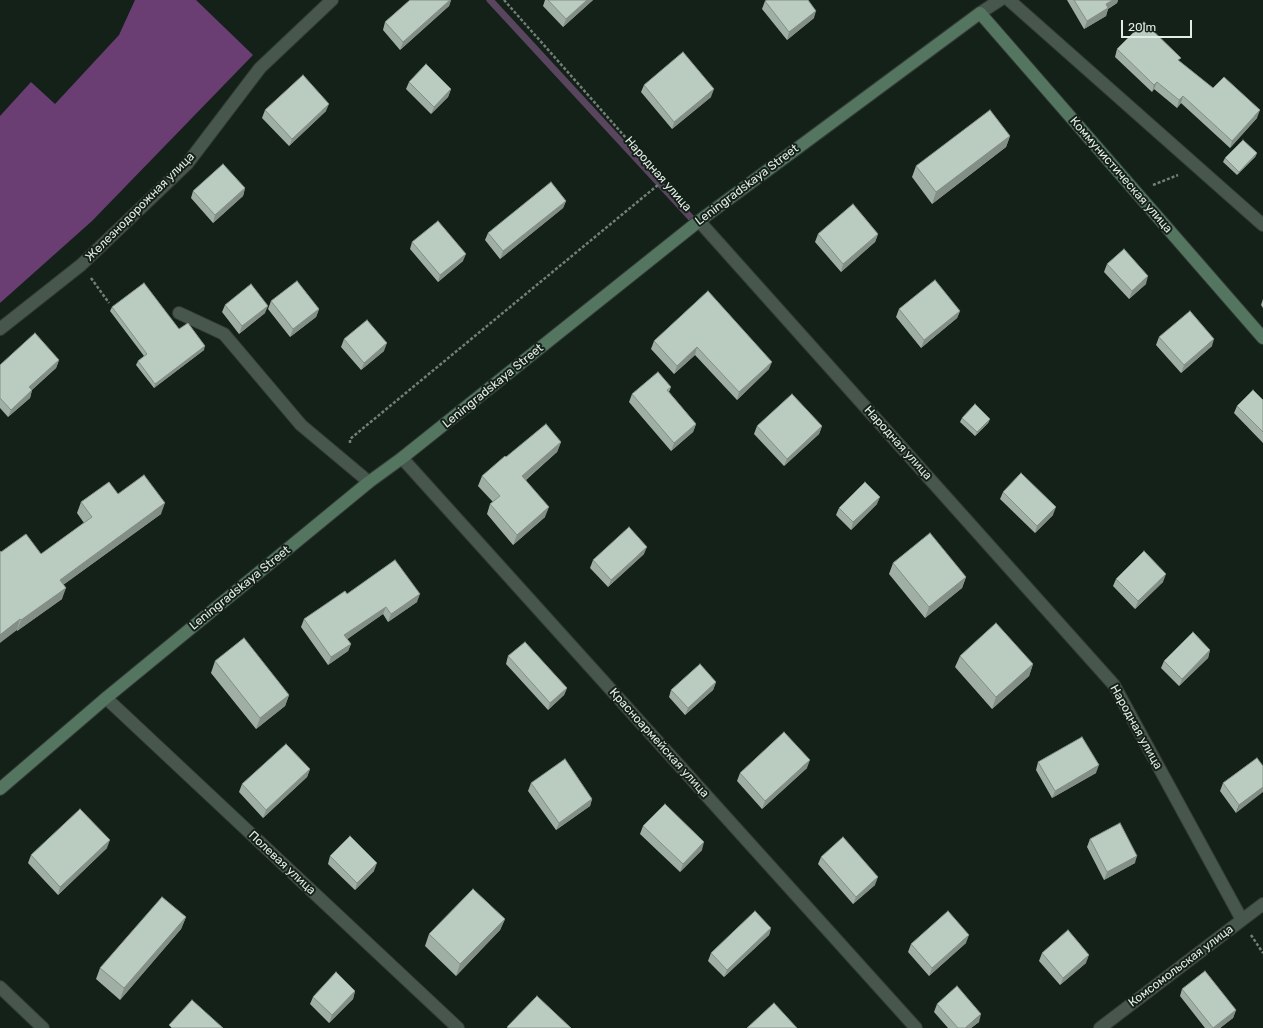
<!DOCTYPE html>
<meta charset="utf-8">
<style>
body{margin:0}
#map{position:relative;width:1263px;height:1028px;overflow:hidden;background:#142119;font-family:Rubik,sans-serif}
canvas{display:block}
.scale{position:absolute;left:1121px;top:20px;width:71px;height:18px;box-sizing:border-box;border:2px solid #e2ebe5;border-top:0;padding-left:5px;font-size:12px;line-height:14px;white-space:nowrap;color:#e2ebe5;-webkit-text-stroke:3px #142119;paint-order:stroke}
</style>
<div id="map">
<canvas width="1263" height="1028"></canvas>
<div class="scale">20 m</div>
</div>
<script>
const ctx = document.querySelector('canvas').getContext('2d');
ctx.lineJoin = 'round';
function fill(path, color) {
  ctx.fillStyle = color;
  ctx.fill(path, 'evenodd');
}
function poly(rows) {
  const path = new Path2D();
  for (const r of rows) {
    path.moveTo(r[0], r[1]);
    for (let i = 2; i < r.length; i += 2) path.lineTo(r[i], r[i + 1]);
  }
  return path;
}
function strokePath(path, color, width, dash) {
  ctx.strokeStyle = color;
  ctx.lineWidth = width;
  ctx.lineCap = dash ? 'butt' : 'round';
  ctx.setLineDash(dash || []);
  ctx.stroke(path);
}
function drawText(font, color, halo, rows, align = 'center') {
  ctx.font = font + ' Rubik,sans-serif';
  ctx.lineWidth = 4;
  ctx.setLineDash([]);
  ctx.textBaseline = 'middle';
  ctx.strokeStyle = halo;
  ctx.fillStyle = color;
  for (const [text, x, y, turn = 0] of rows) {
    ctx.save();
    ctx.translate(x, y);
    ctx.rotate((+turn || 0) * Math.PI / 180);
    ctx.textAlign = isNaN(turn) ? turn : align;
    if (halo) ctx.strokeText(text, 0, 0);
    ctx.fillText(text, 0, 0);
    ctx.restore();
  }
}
const forest = poly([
 [135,0,196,0,253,55,92,221,0,303,0,116,31,82,55,104,119,35]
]);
const stream = poly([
 [490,0,693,220]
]);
const path = poly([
 [504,0,688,208],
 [1153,185,1178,175],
 [91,278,109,303],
 [350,443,350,439,664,180],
 [1251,935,1263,953]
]);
const lane = poly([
 [179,313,224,334,301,425,369,482]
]);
const street = poly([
 [1009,0,1263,225],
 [980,13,1000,0],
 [699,221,1114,685,1242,920],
 [0,329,81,265,187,164,260,68,332,0],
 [402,458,916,1028],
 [106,698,458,1028],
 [0,987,43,1028],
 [1100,1028,1263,904]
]);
const secondary = poly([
 [0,789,106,698,369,482,402,458,699,221,980,13,1263,338]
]);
const wall = poly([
 [410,0,451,0,449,6,400,50,383,30,385,22],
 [545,0,593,0,563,27,543,6],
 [1067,0,1118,0,1117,3,1108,9,1106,16,1084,29],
 [765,1,814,18,787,40,762,9],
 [1117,49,1179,61,1213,88,1257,118,1230,148,1181,103,1177,108,1154,89,1152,92,1115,57],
 [409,82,451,89,448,97,431,114,406,89],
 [644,85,711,97,672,129,641,92],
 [265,110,326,111,289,146,262,118],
 [1010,136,1006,147,932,204,912,177,916,166],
 [1257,153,1255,157,1237,175,1223,162,1225,158],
 [245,188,243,196,213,223,191,198,193,191],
 [566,201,563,208,500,259,485,240,488,233],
 [818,234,878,234,875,242,841,272,815,242],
 [412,242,463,261,438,282,410,249],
 [1107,264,1146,284,1129,299,1104,272],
 [708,291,769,369,737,400,695,355,674,374,651,349,654,341],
 [1263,299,1263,308,1261,305],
 [271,301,319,309,316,317,290,337,268,309],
 [225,305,265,313,239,334,222,312],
 [112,307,204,350,154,388,136,365,138,361,144,356,110,311],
 [899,309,960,311,957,318,921,348,896,317],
 [1159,337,1212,346,1181,373,1156,345],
 [344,339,384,351,361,370,341,347],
 [59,360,56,368,32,390,30,398,8,417,0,408,0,365],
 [671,387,669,392,696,424,693,432,671,451,629,402,632,394],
 [1263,400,1263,443,1234,413,1237,406],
 [962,418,990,419,988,423,975,436,960,422],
 [757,426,822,426,819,434,784,466,754,434],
 [561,442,557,452,526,480,545,517,513,545,487,514,490,504,493,502,478,486,482,476,506,457],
 [1003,492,1053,515,1035,533,1000,499],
 [118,494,161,514,63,585,62,599,17,631,17,630,1,552,41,554,84,523,77,513,81,502],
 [877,504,851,530,836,515,839,508],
 [644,554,608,587,590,568,593,560],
 [893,563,966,577,962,588,925,618,889,574],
 [1116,579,1163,582,1135,609,1113,586],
 [347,594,417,602,388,622,383,614,347,639,351,644,348,651,328,665,301,627,304,619],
 [1210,650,1208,658,1179,686,1161,668,1164,661],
 [508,656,567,688,564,695,548,710,506,664],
 [960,656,1033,664,1029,676,992,709,955,667],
 [215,661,289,695,285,706,256,729,211,673],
 [716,682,713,690,685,715,669,697,671,690],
 [1257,758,1236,813,1220,791,1223,783],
 [1038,762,1096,773,1052,798,1036,770],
 [807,768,762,809,737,781,740,773],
 [310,769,307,777,263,818,239,792,242,784],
 [531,783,592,799,590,806,556,830,528,791],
 [643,826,702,850,680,872,640,834],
 [1090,839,1135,863,1104,880,1087,847],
 [107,848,58,895,28,863,31,855],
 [330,856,374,871,355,890,328,864],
 [821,857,875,885,853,904,818,864],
 [186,917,181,929,120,1000,96,979,100,968],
 [505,919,500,930,456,976,425,946,429,934],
 [771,928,769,935,724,977,708,961,711,953],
 [966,943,929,976,908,952,911,944],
 [1042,953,1086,963,1060,985,1039,961],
 [1182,989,1236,1010,1233,1018,1220,1028,1205,1028,1180,996],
 [355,991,353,999,329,1023,310,1004,313,997],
 [937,1004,979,1022,971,1028,948,1028,934,1012]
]);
const shadedWall = poly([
 [450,0,451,0,449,6,400,50,403,42],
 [587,0,593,0,563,27,566,19],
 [1113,0,1118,0,1117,3,1108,9,1106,16,1084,29,1087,21,1106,4],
 [816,11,814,18,787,40,789,32],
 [1157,82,1154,89,1152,92,1154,85],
 [451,89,448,97,431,114,434,107],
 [714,89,711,97,672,129,674,122],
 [1183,96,1181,103,1177,108,1179,100],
 [329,104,326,111,289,146,292,139],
 [1260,110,1257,118,1230,148,1232,141],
 [1010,136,1006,147,932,204,936,192],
 [1257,153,1255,157,1237,175,1239,172],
 [245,188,243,196,213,223,215,215],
 [566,201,563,208,500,259,503,251],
 [878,234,875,242,841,272,843,264],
 [466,254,463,261,438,282,440,275],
 [1148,276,1146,284,1129,299,1132,291],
 [268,306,265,313,239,334,242,326],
 [319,309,316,317,290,337,293,329],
 [960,311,957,318,921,348,924,340],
 [1214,339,1212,346,1181,373,1184,365],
 [387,343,384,351,361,370,364,363],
 [205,346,204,350,154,388,155,384],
 [697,347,695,355,674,374,677,366],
 [59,360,56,368,27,394,29,387],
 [772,362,769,369,737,400,739,392],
 [32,390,30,398,8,417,11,410],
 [990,419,988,423,975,436,977,432],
 [696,424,693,432,671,451,674,443],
 [822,426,819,434,784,466,787,459],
 [561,442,557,452,518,486,522,476],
 [880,497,877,504,851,530,853,522],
 [165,503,161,514,56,590,60,580],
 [549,507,545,517,513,545,517,535],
 [1056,507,1053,515,1035,533,1037,526],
 [647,547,644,554,608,587,611,580],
 [1166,574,1163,582,1135,609,1138,601],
 [966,577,962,588,925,618,929,607],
 [66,588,62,599,17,631,21,620],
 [420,594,417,602,388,622,391,614],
 [386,607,383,614,342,643,344,635],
 [20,619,17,630,0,643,0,635],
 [351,644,348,651,328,665,331,657],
 [1210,650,1208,658,1179,686,1182,679],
 [1033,664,1029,676,992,709,996,697],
 [716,682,713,690,685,715,688,708],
 [567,688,564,695,548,710,550,703],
 [289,695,285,706,256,729,260,718],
 [810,760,807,768,762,809,765,801],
 [1099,765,1096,773,1052,798,1055,791],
 [310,769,307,777,263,818,266,810],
 [1263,787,1263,792,1236,813,1239,805],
 [592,799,590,806,556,830,559,823],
 [110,840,107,848,58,895,60,887],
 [704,842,702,850,680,872,683,864],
 [1137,856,1135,863,1104,880,1107,872],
 [377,863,374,871,355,890,357,883],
 [878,877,875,885,853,904,856,897],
 [186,917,181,929,120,1000,124,988],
 [505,919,500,930,456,976,460,964],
 [771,928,769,935,724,977,727,970],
 [969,935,966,943,929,976,932,968],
 [1089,955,1086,963,1060,985,1063,978],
 [355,991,353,999,329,1023,332,1015],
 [1236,1010,1233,1018,1220,1028,1213,1028],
 [981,1014,979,1022,971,1028,965,1028]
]);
const building = poly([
 [410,0,450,0,403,42,385,22,410,0],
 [548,0,587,0,566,19,548,0],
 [767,0,808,0,816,11,789,32,765,1,767,0],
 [1074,0,1113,0,1106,4,1108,8,1087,21,1074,0],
 [1144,22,1181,58,1178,60,1213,88,1224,77,1260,110,1232,141,1183,96,1179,100,1157,82,1154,85,1117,49,1144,22],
 [683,52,714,89,674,122,644,85,683,52],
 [426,64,451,89,434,107,409,82,426,64],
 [303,75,329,104,292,139,265,110,303,75],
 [990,110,1010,136,936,192,916,166,990,110],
 [1243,140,1257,153,1239,172,1225,158,1243,140],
 [223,164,245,188,215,215,193,191,223,164],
 [551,182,566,201,503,251,488,233,551,182],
 [853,204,878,234,843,264,818,234,853,204],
 [438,221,466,254,440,275,412,242,438,221],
 [1124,249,1148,276,1132,291,1107,264,1124,249],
 [935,280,960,311,924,340,899,309,935,280],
 [297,281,319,309,293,329,271,301,297,281],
 [144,283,179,329,188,323,205,346,155,384,138,361,147,354,112,307,144,283],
 [251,284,268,306,242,326,225,305,251,284],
 [708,291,772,362,739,392,697,347,677,366,654,341,708,291],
 [1190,311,1214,339,1184,365,1159,337,1190,311],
 [367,320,387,343,364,363,344,339,367,320],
 [35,333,59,360,29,387,32,390,11,410,0,398,0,365,35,333],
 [658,372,671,387,667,390,696,424,674,443,632,394,658,372],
 [1253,390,1263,400,1263,432,1237,406,1253,390],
 [792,394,822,426,787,459,757,426,792,394],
 [975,404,990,419,977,432,962,418,975,404],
 [546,424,561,442,522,476,549,507,517,535,490,504,500,496,482,476,505,456,506,457,546,424],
 [1021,473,1056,507,1037,526,1003,492,1021,473],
 [144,475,165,503,60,580,66,588,21,620,20,619,0,635,0,551,1,552,26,534,41,554,92,517,81,502,109,482,118,494,144,475],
 [865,482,880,497,853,522,839,508,865,482],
 [629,527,647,547,611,580,593,560,629,527],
 [930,533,966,577,929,607,893,563,930,533],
 [1144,551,1166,574,1138,601,1116,579,1144,551],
 [395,560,420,594,391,614,386,607,344,635,351,644,331,657,304,619,345,591,347,594,395,560],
 [996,623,1033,664,996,697,960,656,996,623],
 [1193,632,1210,650,1182,679,1164,661,1193,632],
 [244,638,289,695,260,718,215,661,244,638],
 [525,642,567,688,550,703,508,656,525,642],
 [700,664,716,682,688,708,671,690,700,664],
 [784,732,810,760,765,801,740,773,784,732],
 [1082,737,1099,765,1055,791,1038,762,1082,737],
 [286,744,310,769,266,810,242,784,286,744],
 [1257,758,1263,766,1263,787,1239,805,1223,783,1257,758],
 [565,759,592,799,559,823,531,783,565,759],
 [665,804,704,842,683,864,643,826,665,804],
 [80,809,110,840,60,887,31,855,80,809],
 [1120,823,1137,856,1107,872,1090,839,1120,823],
 [350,836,377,863,357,883,330,856,350,836],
 [843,837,878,877,856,897,821,857,843,837],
 [473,889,505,919,460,964,429,934,473,889],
 [162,897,186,917,124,988,100,968,162,897],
 [755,911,771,928,727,970,711,953,755,911],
 [948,911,969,935,932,968,911,944,948,911],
 [1068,930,1089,955,1063,978,1042,953,1068,930],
 [1205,971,1236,1010,1213,1028,1182,989,1205,971],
 [336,972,355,991,332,1015,313,997,336,972],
 [957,986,981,1014,965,1028,958,1028,937,1004,957,986],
 [537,996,571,1028,508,1028,507,1027,537,996],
 [192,1000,223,1028,172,1028,169,1025,192,1000],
 [774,1003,797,1028,747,1028,774,1003]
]);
const streetNames = [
 ["Народная улица",658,174,49],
 ["Коммунистическая улица",1121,175,49],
 ["Leningradskaya Street",747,185,-37],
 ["Железнодорожная улица",140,207,-45],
 ["Leningradskaya Street",493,386,-39],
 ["Народная улица",898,443,48],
 ["Leningradskaya Street",240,588,-39],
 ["Народная улица",1136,727,61],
 ["Красноармейская улица",659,743,48],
 ["Полевая улица",282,863,43],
 ["Комсомольская улица",1181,966,-37]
];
fill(forest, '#6a3d73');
strokePath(stream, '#59465e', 7);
strokePath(lane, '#333c36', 14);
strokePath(street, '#333c36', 14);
strokePath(secondary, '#333c36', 14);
strokePath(path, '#737e77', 2.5, [3, 2]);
strokePath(lane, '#48574d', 12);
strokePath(street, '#48574d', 12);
strokePath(secondary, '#547661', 12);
fill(wall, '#a0afa4');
fill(shadedWall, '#828e86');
fill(building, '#bacbbf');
strokePath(building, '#828e86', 1);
drawText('12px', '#e2ebe5', '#142119', streetNames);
</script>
